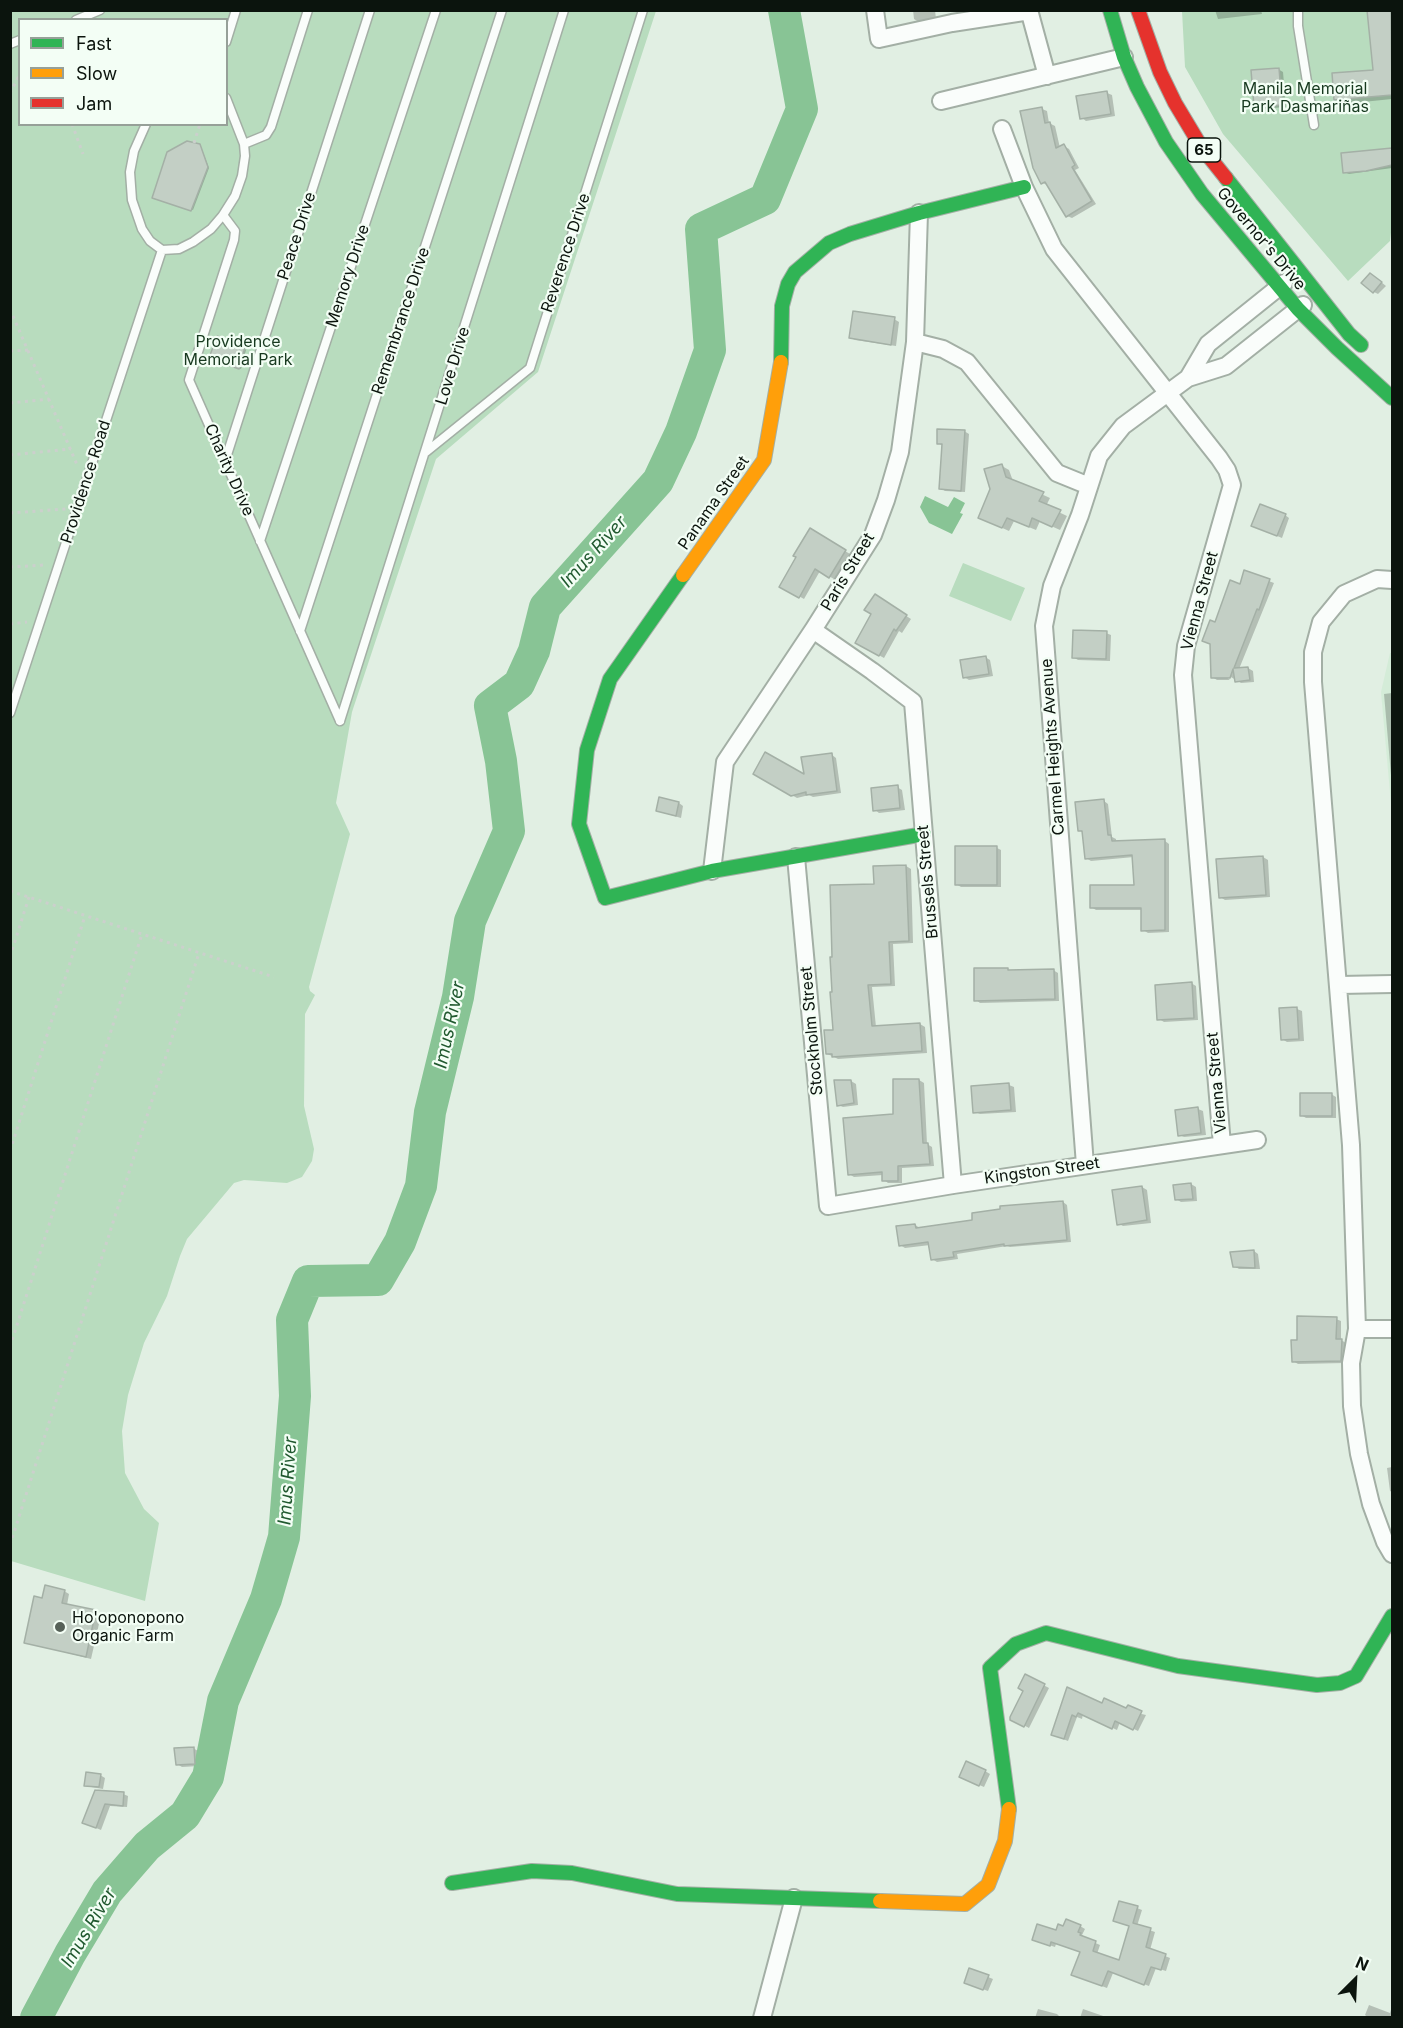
<!DOCTYPE html>
<meta charset="utf-8">
<style>
body{margin:0}
#map{position:relative;width:1403px;height:2028px;overflow:hidden;background:#e1efe3;font-family:Inter,sans-serif}
canvas{display:block}
.frame{position:absolute;inset:0;border:12px solid #0b140d;pointer-events:none}
.legend{position:absolute;left:18px;top:18px;width:210px;height:108px;box-sizing:border-box;background:#f3fef5;border:2px solid #96a098;margin:0;padding:8px 10px;list-style:none;font-size:18px;color:#0b140d}
.legend li{display:flex;align-items:center;gap:12px;height:30px}
.legend b{width:30px;border:2px solid #96a098}
.north{position:absolute;left:1325px;top:1950px;width:60px;height:60px;-webkit-text-stroke:4px #f3fef5;paint-order:stroke;rotate:24deg;font-size:16px;font-weight:700;line-height:24px;text-align:center;color:#0b140d}
.north::after{content:'';display:block;margin:auto;width:21px;height:27px;background:#0b140d;clip-path:polygon(50% 0,100% 100%,50% 72%,0 100%)}
</style>
<div id="map">
<canvas width="1403" height="2028"></canvas>
<div class="frame"></div>
<ul class="legend">
<li><b style="height:8px;background:#30b455"></b>Fast</li>
<li><b style="height:8px;background:#ff9f0a"></b>Slow</li>
<li><b style="height:8px;background:#e5322d"></b>Jam</li>
</ul>
<div class="north">N</div>
</div>
<script>
const ctx = document.querySelector('canvas').getContext('2d');
ctx.lineJoin = 'round';
function fill(path, color) {
  ctx.fillStyle = color;
  ctx.fill(path, 'evenodd');
}
function poly(rows) {
  const path = new Path2D();
  for (const r of rows) {
    path.moveTo(r[0], r[1]);
    for (let i = 2; i < r.length; i += 2) path.lineTo(r[i], r[i + 1]);
  }
  return path;
}
function strokePath(path, color, width, dash) {
  ctx.strokeStyle = color;
  ctx.lineWidth = width;
  ctx.lineCap = dash ? 'butt' : 'round';
  ctx.setLineDash(dash || []);
  ctx.stroke(path);
}
function drawText(font, color, halo, rows, align = 'center') {
  ctx.font = font + ' Inter,sans-serif';
  ctx.lineWidth = 4.5;
  ctx.setLineDash([]);
  ctx.textBaseline = 'middle';
  ctx.strokeStyle = halo;
  ctx.fillStyle = color;
  for (const [text, x, y, turn = 0] of rows) {
    ctx.save();
    ctx.translate(x, y);
    ctx.rotate((+turn || 0) * Math.PI / 180);
    ctx.textAlign = isNaN(turn) ? turn : align;
    if (halo) ctx.strokeText(text, 0, 0);
    ctx.fillText(text, 0, 0);
    ctx.restore();
  }
}
const built = poly([
 [1390,653,1392,653,1392,815,1381,692]
]);
const green = poly([
 [10,11,656,11,538,372,436,459,352,712,336,803,350,834,309,987,310,991,315,995,305,1014,304,1106,314,1149,312,1161,302,1177,287,1183,244,1180,234,1183,187,1239,180,1256,167,1296,144,1343,128,1395,122,1431,125,1473,144,1509,159,1523,145,1601,11,1561],
 [20,20,226,20,226,124,20,124],
 [1182,11,1392,11,1392,224,1390,241,1348,281,1223,134,1185,67],
 [963,563,1025,588,1011,621,949,596]
]);
const water = poly([
 [925,496,948,507,954,497,965,503,960,513,963,514,952,534,929,523,920,507]
]);
const shadow = poly([
 [913,10,935,10,936,19,919,22,914,19],
 [1215,10,1261,10,1262,14,1218,19],
 [1369,10,1392,10,1392,99,1343,104,1336,100,1375,71],
 [1278,69,1283,72,1286,107,1260,109,1256,106],
 [1107,93,1112,95,1115,116,1086,121,1082,118],
 [1042,109,1047,111,1049,123,1055,126,1060,148,1064,146,1069,149,1079,168,1075,170,1096,204,1072,218,1067,216,1047,185,1043,183],
 [199,146,201,147,209,168,193,210,155,198],
 [1392,149,1392,168,1349,174,1344,172,1343,154],
 [1375,277,1386,286,1378,294,1374,292],
 [894,319,899,322,896,346,855,340,851,338],
 [244,348,246,350,241,369,212,358],
 [964,431,969,434,965,492,945,491,940,488,943,446,938,443],
 [1002,466,1009,470,1013,481,1050,498,1046,506,1067,516,1060,530,1040,521,1036,530,1014,521,1009,531,987,521],
 [1285,515,1289,518,1282,538,1258,528],
 [810,530,850,554,834,579,820,571,804,599,781,586],
 [1245,572,1274,583,1239,669,1248,668,1253,671,1254,682,1241,683,1224,673,1223,675,1230,680,1217,680,1212,677,1215,624,1240,586],
 [875,596,911,619,902,633,899,631,884,658,857,643,873,614],
 [1106,633,1111,635,1110,661,1078,660,1073,657],
 [985,657,990,660,993,676,969,680,964,677],
 [1392,693,1392,787,1384,694],
 [832,755,836,758,841,793,813,797,809,795,797,798,755,774,805,776],
 [897,787,902,790,905,810,879,813,875,810],
 [1104,801,1108,804,1112,837,1116,839,1116,842,1165,841,1169,844,1169,932,1148,933,1143,930,1142,910,1096,910,1091,907,1135,887,1134,857,1091,861,1086,858,1084,833,1079,830],
 [679,803,683,806,681,818,657,811],
 [997,848,1001,850,1001,887,961,887,956,884],
 [1263,857,1268,860,1270,897,1225,900,1220,897],
 [906,866,911,869,913,943,893,944,895,986,872,987,876,1027,920,1024,925,1027,927,1053,838,1059,832,1056,827,1054,835,1031,833,993,875,885,875,868],
 [1053,970,1058,973,1059,1001,980,1003,976,1000,1011,972],
 [1191,983,1196,986,1198,1020,1164,1022,1159,1019],
 [1297,1009,1302,1011,1304,1041,1287,1042,1282,1039],
 [919,1080,924,1083,927,1144,932,1147,934,1166,902,1168,902,1183,888,1183,884,1180,883,1175,854,1177,849,1174,895,1116],
 [851,1081,856,1084,858,1105,843,1107,838,1105],
 [1009,1085,1014,1087,1016,1112,980,1114,975,1112],
 [1331,1094,1336,1097,1336,1118,1306,1118,1301,1115],
 [1198,1109,1203,1111,1206,1135,1184,1137,1179,1135],
 [1191,1184,1196,1187,1197,1201,1181,1202,1176,1199],
 [1142,1187,1147,1190,1151,1223,1123,1226,1119,1224],
 [1063,1202,1067,1205,1071,1242,1010,1247,1007,1246,957,1254,958,1259,937,1262,932,1259,930,1245,905,1248,900,1245,915,1225,920,1228,974,1221],
 [1254,1251,1258,1254,1260,1269,1239,1269,1234,1266],
 [1336,1319,1341,1321,1341,1340,1346,1343,1345,1363,1298,1364,1293,1361,1298,1341],
 [1392,1467,1392,1492,1390,1491,1387,1468],
 [64,1591,69,1594,67,1605,101,1615,91,1659,25,1642,43,1600],
 [1026,1676,1049,1688,1029,1728,1012,1719,1025,1690],
 [1068,1690,1102,1705,1146,1715,1138,1731,1120,1722,1117,1730,1083,1714,1082,1719,1077,1717,1068,1741,1058,1737],
 [193,1748,198,1751,199,1766,182,1767,177,1764],
 [985,1771,990,1774,984,1787,965,1779],
 [100,1775,105,1778,103,1789,91,1787,86,1785],
 [96,1791,123,1794,128,1796,127,1807,110,1806,101,1830,89,1825],
 [1137,1908,1142,1910,1137,1926,1155,1932,1150,1950,1170,1958,1166,1971,1156,1968,1149,1986,1113,1973,1107,1988,1078,1977,1081,1952,1056,1944,1055,1947,1034,1940,1080,1926,1085,1929,1082,1935,1084,1938,1100,1945,1097,1954,1120,1962],
 [988,1977,993,1979,988,1991,971,1985],
 [1369,2005,1390,2013,1392,2006,1392,2018,1369,2018,1365,2015],
 [1038,2009,1057,2014,1061,2018,1035,2018],
 [1083,2009,1109,2018,1080,2018]
]);
const river = poly([
 [36,2018,70,1954,107,1892,147,1846,185,1815,208,1777,223,1701,266,1599,284,1537,295,1396,292,1320,308,1281,378,1280,400,1242,421,1186,430,1112,458,997,470,921,509,831,501,761,490,706,519,684,534,651,545,607,658,481,681,432,710,350,701,229,765,199,802,109,784,10]
]);
const building = poly([
 [1367,10,1391,10,1392,95,1334,100,1332,73,1373,70,1367,10],
 [1279,68,1282,105,1254,107,1251,70,1279,68],
 [1107,91,1111,114,1080,119,1076,96,1107,91],
 [1042,107,1045,123,1050,122,1056,148,1064,144,1075,165,1072,167,1092,201,1066,217,1045,182,1041,184,1033,168,1020,111,1042,107],
 [187,141,200,144,208,167,191,211,152,198,167,152,187,141],
 [1392,148,1392,165,1366,171,1343,173,1341,153,1392,148],
 [1370,273,1382,282,1373,293,1361,283,1370,273],
 [853,311,895,317,891,345,849,338,853,311],
 [217,336,245,347,239,369,209,358,217,336],
 [937,429,965,430,961,491,939,489,942,444,937,444,937,429],
 [1002,464,1006,477,1044,492,1039,501,1061,510,1052,527,1032,518,1029,527,1007,518,1002,528,978,518,990,489,984,469,1002,464],
 [1260,504,1286,514,1277,536,1251,526,1260,504],
 [810,528,846,550,829,578,815,569,799,598,779,587,796,557,793,556,810,528],
 [1244,570,1270,579,1259,610,1257,609,1234,668,1248,667,1250,680,1235,682,1233,669,1230,678,1211,678,1210,644,1202,641,1210,620,1215,622,1230,580,1240,584,1244,570],
 [875,594,907,615,896,631,894,629,879,656,855,643,871,614,864,610,875,594],
 [1073,630,1107,631,1106,659,1072,658,1073,630],
 [986,656,989,674,963,678,960,660,986,656],
 [765,752,804,774,801,757,832,753,837,791,806,795,806,792,791,796,753,774,765,752],
 [898,785,900,808,873,811,871,788,898,785],
 [659,797,679,802,676,816,656,811,659,797],
 [1104,799,1108,835,1111,835,1112,841,1165,839,1165,930,1141,931,1141,908,1090,908,1090,885,1134,885,1132,855,1085,859,1082,831,1078,831,1075,802,1104,799],
 [955,846,997,846,997,885,955,885,955,846],
 [1263,856,1266,895,1219,898,1216,859,1263,856],
 [906,865,909,941,889,942,891,984,868,985,872,1026,920,1023,922,1051,832,1057,832,1054,826,1054,824,1030,833,1030,830,992,832,992,830,957,832,957,830,885,874,884,873,866,906,865],
 [974,968,1008,968,1008,970,1054,969,1055,999,974,1001,974,968],
 [1192,982,1194,1018,1157,1020,1155,985,1192,982],
 [1297,1007,1299,1039,1281,1040,1279,1008,1297,1007],
 [893,1079,919,1079,923,1143,928,1143,930,1164,898,1166,898,1181,882,1181,882,1172,848,1175,843,1118,893,1114,893,1079],
 [834,1080,851,1080,854,1103,837,1106,834,1080],
 [1009,1083,1011,1110,973,1113,971,1086,1009,1083],
 [1300,1093,1332,1093,1332,1116,1300,1116,1300,1093],
 [1198,1107,1201,1133,1178,1136,1175,1110,1198,1107],
 [1191,1183,1193,1199,1175,1200,1173,1185,1191,1183],
 [1142,1186,1147,1220,1117,1225,1112,1190,1142,1186],
 [1063,1201,1067,1240,1004,1246,1004,1244,953,1252,954,1257,931,1260,928,1242,899,1246,896,1226,915,1224,916,1228,972,1220,972,1213,1000,1209,1000,1206,1063,1201],
 [1254,1250,1255,1268,1233,1267,1230,1252,1254,1250],
 [1297,1316,1337,1317,1336,1339,1342,1339,1341,1361,1292,1362,1291,1340,1297,1340,1297,1316],
 [45,1585,65,1590,62,1603,96,1610,86,1657,24,1643,34,1596,42,1598,45,1585],
 [1025,1674,1045,1684,1024,1727,1010,1720,1010,1717,1023,1691,1018,1688,1025,1674],
 [1067,1687,1102,1703,1104,1698,1126,1708,1128,1705,1142,1711,1133,1730,1115,1721,1112,1729,1078,1713,1076,1717,1072,1715,1064,1739,1051,1735,1067,1687],
 [194,1747,195,1764,176,1765,174,1748,194,1747],
 [966,1761,986,1770,979,1786,959,1777,966,1761],
 [86,1772,101,1774,99,1787,84,1786,86,1772],
 [95,1790,124,1792,123,1806,105,1804,96,1828,82,1823,95,1790],
 [1119,1901,1138,1906,1133,1923,1151,1928,1146,1947,1166,1954,1161,1970,1151,1967,1144,1985,1108,1971,1102,1986,1071,1975,1080,1952,1051,1942,1050,1946,1032,1940,1037,1924,1056,1930,1058,1924,1063,1926,1066,1919,1081,1925,1078,1932,1081,1933,1080,1935,1096,1941,1093,1951,1119,1960,1129,1926,1113,1921,1119,1901],
 [969,1968,989,1975,983,1990,964,1983,969,1968]
]);
const path = poly([
 [10,93,20,74],
 [72,124,83,154],
 [194,143,200,124],
 [10,309,78,467],
 [10,351,28,350],
 [10,403,49,399],
 [10,455,71,449],
 [10,513,66,509],
 [10,567,45,565],
 [10,624,27,622],
 [10,891,274,977],
 [10,957,29,897],
 [10,1151,85,916],
 [10,1347,142,934],
 [10,1545,199,953]
]);
const lane = poly([
 [1298,10,1298,26,1314,125],
 [76,20,100,10],
 [226,42,236,10],
 [10,44,20,40],
 [146,124,134,151,130,172,132,200,142,229,150,241,162,250,179,249,193,242,211,229,223,215,235,196,242,176,245,156,244,144,226,98],
 [244,144,266,135,271,127,308,10],
 [223,215,235,231,234,240,189,380,340,721],
 [426,452,530,368,643,10],
 [225,461,370,10],
 [260,541,436,10],
 [300,631,502,10],
 [10,713,162,250],
 [340,721,564,10]
]);
const street = poly([
 [875,10,879,39,952,23,1030,11],
 [1029,10,1047,76],
 [941,101,1124,57],
 [1002,129,1024,187,1054,249,1219,458,1227,470,1232,485,1186,646,1183,675,1222,1145],
 [915,342,943,349,967,362,1057,473,1089,486],
 [1188,378,1208,344,1284,283],
 [1392,580,1377,579,1344,594,1321,622,1313,652,1313,682,1351,1145,1357,1329,1351,1363,1352,1406,1359,1454,1371,1504,1385,1542,1392,1554],
 [813,630,872,671,913,702,953,1185],
 [796,857,828,1206,953,1185,1257,1140],
 [712,871,725,762,813,630,873,535,886,500,900,452,915,342,919,213],
 [1340,985,1392,984],
 [1085,1165,1044,626,1052,586,1080,515,1099,456,1123,426,1188,378,1226,366,1303,305],
 [1357,1329,1392,1329],
 [762,2018,794,1898]
]);
const fast = poly([
 [1110,10,1124,57,1137,87,1166,142,1202,194,1298,309,1337,348,1392,398],
 [1226,178,1349,334,1361,345],
 [781,362,782,306,788,284,795,272,829,243,850,234,919,213,1024,187],
 [683,575,610,679,587,750,579,824,605,898,712,871,924,834],
 [1009,1809,990,1668,1016,1644,1046,1633,1178,1666,1317,1685,1340,1683,1356,1676,1392,1616],
 [452,1883,532,1871,572,1873,677,1894,880,1901]
]);
const slow = poly([
 [683,575,764,460,781,362],
 [880,1901,965,1904,988,1885,1005,1841,1009,1809]
]);
const jam = poly([
 [1138,10,1160,72,1175,103,1202,148,1226,178]
]);
const markers = [
 [60,1627,6,"#566158"]
];
const shields = [
 [1204,150,33]
];
const shieldNames = [
 ["65",1204,150]
];
const parkNames = [
 ["Manila Memorial",1305,89],
 ["Park Dasmariñas",1305,107],
 ["Providence",238,342],
 ["Memorial Park",238,360]
];
const streetNames = [
 ["Peace Drive",297,236,-72],
 ["Governor's Drive",1261,239,50],
 ["Reverence Drive",566,253,-72],
 ["Memory Drive",348,276,-72],
 ["Remembrance Drive",401,321,-72],
 ["Love Drive",453,366,-73],
 ["Charity Drive",229,470,66],
 ["Providence Road",86,482,-72],
 ["Panama Street",714,503,-55],
 ["Paris Street",848,572,-59],
 ["Vienna Street",1200,601,-75],
 ["Carmel Heights Avenue",1053,747,-94],
 ["Brussels Street",928,882,-95],
 ["Stockholm Street",812,1031,-95],
 ["Vienna Street",1217,1083,-95],
 ["Kingston Street",1042,1171,-8]
];
const poiNames = [
 ["Ho'oponopono",72,1618],
 ["Organic Farm",72,1636]
];
const waterNames = [
 ["Imus River",594,552,-48],
 ["Imus River",450,1025,-78],
 ["Imus River",288,1481,-86],
 ["Imus River",89,1928,-59]
];
fill(built, '#d4ecd8');
fill(green, '#b8dcbe');
fill(water, '#88c495');
fill(shadow, '#0003');
strokePath(river, '#88c495', 32);
fill(building, '#c3cfc5');
strokePath(building, '#a4b0a6', 1.5);
strokePath(lane, '#a3afa5', 11);
strokePath(street, '#a3afa5', 20);
strokePath(fast, '#a3afa5', 16);
strokePath(slow, '#a3afa5', 16);
strokePath(jam, '#a3afa5', 16);
strokePath(path, '#cbd0cc', 3, [3, 4.5]);
strokePath(lane, '#fafdfb', 8);
strokePath(street, '#fafdfb', 16);
strokePath(fast, '#30b455', 14);
strokePath(slow, '#ff9f0a', 14);
strokePath(jam, '#e5322d', 14);
for (const [x, y, r, color] of markers) {
  const dot = new Path2D();
  dot.arc(x, y, r, 0, 2 * Math.PI);
  ctx.fillStyle = color;
  ctx.fill(dot);
  strokePath(dot, '#f3fef5', 2);
}
for (const [x, y, w] of shields) {
  const box = new Path2D();
  box.roundRect(x - w / 2, y - 12, w, 24, 4.5);
  ctx.fillStyle = '#f3fef5';
  ctx.fill(box);
  strokePath(box, '#0b140d', 1.5);
}
drawText('bold 15px', '#0b140d', null, shieldNames);
drawText('16px', '#17391f', '#f3fef5', parkNames);
drawText('16px', '#0b140d', '#f3fef5', streetNames);
drawText('16px', '#0b140d', '#f3fef5', poiNames, 'left');
drawText('italic 18px', '#20592f', '#f3fef5', waterNames);
</script>
